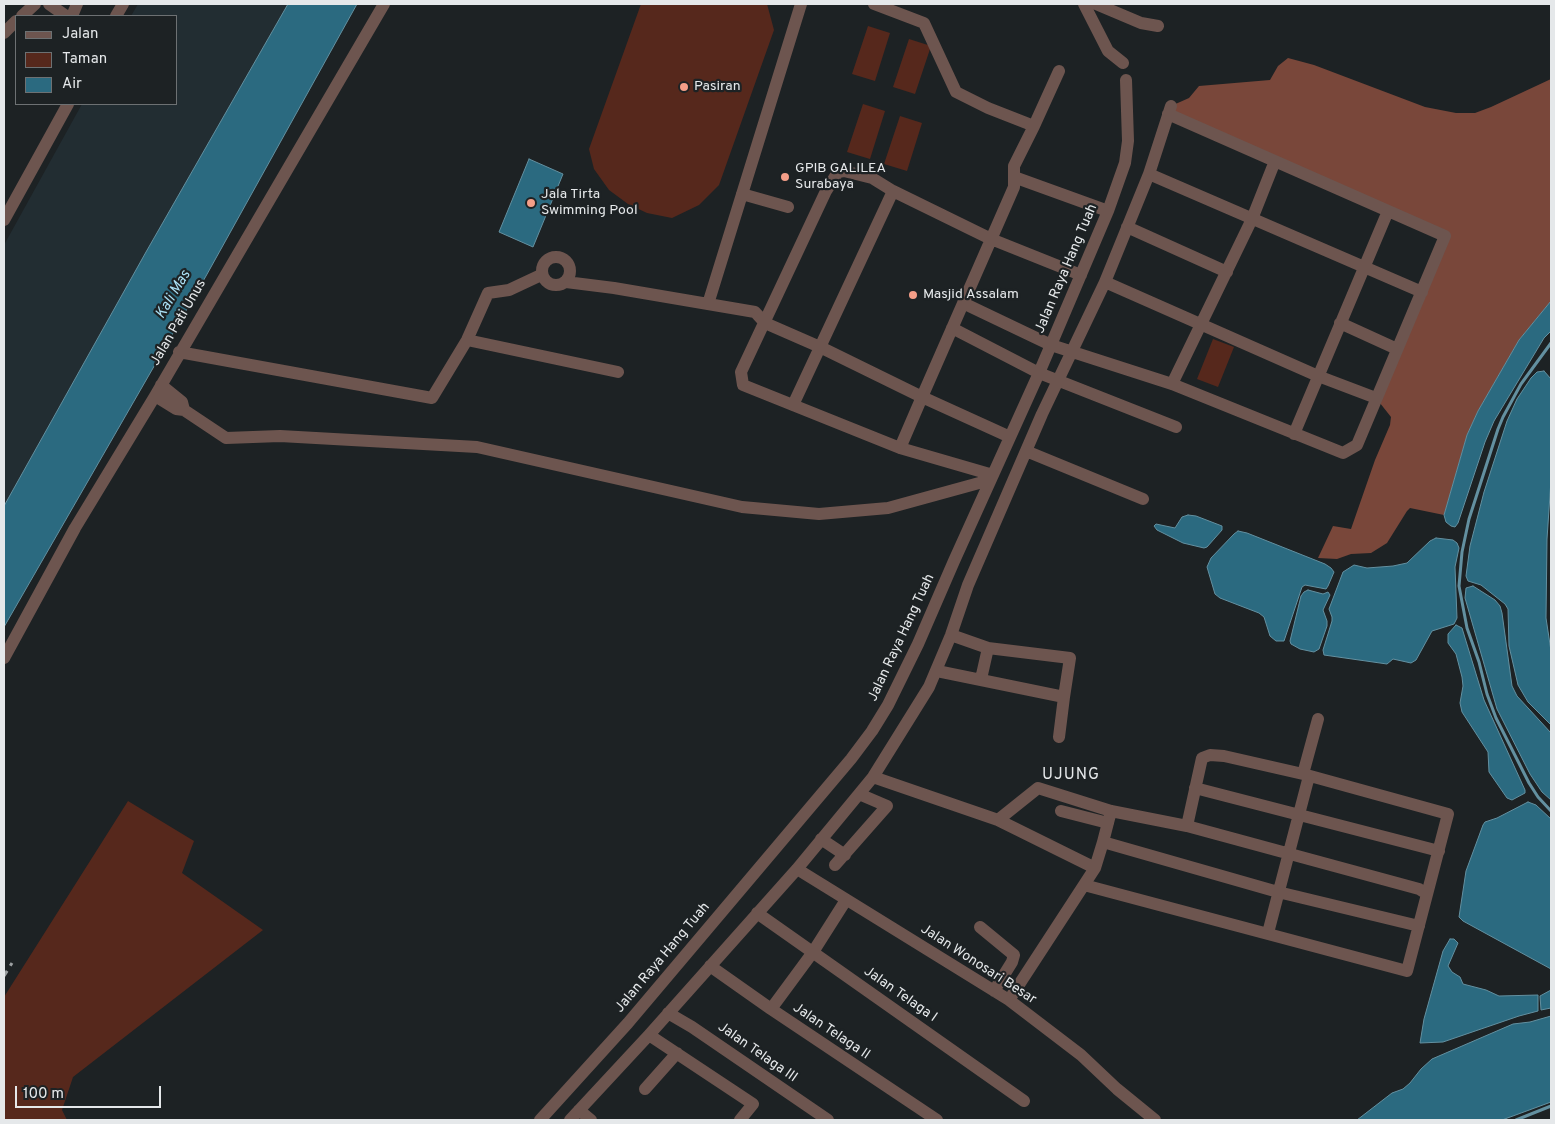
<!DOCTYPE html>
<style>
body{margin:0}
#map{position:relative;width:1555px;height:1124px;overflow:hidden;background:#1d2224;font-family:Overpass,sans-serif}
canvas{display:block}
.frame{position:absolute;inset:0;border:5px solid #e5e8ea;pointer-events:none}
.legend{position:absolute;left:15px;top:15px;width:162px;height:90px;box-sizing:border-box;background:#1d2224;border:1px solid #6d7173;margin:0;padding:6px 9px;list-style:none;font-size:15px;color:#e5e8ea}
.legend li{display:flex;align-items:center;gap:10px;height:25px}
.legend b{width:25px;border:1px solid #6d7173}
.scale{position:absolute;left:15px;top:1086px;width:146px;height:22px;box-sizing:border-box;border:2px solid #e5e8ea;border-top:0;padding-left:6px;font-size:15px;line-height:18px;white-space:nowrap;color:#e5e8ea;-webkit-text-stroke:4px #1d2224;paint-order:stroke}
</style>
<div id="map">
<canvas width="1555" height="1124"></canvas>
<div class="frame"></div>
<ul class="legend">
<li><b style="height:6px;background:#6d554f"></b>Jalan</li>
<li><b style="height:14px;background:#56281c"></b>Taman</li>
<li><b style="height:14px;background:#2b6a80"></b>Air</li>
</ul>
<div class="scale">100 m</div>
</div>
<script>
const ctx = document.querySelector('canvas').getContext('2d');
ctx.lineJoin = 'round';
function fill(path, color) {
  ctx.fillStyle = color;
  ctx.fill(path, 'evenodd');
}
function poly(rows) {
  const path = new Path2D();
  for (const r of rows) {
    if (r.length === 3) {
      path.moveTo(r[0] + r[2], r[1]);
      path.arc(r[0], r[1], r[2], 0, 2 * Math.PI);
      continue;
    }
    path.moveTo(r[0], r[1]);
    for (let i = 2; i < r.length; i += 2) path.lineTo(r[i], r[i + 1]);
  }
  return path;
}
function strokePath(path, color, width, dash) {
  ctx.strokeStyle = color;
  ctx.lineWidth = width;
  ctx.lineCap = dash ? 'butt' : 'round';
  ctx.setLineDash(dash || []);
  ctx.stroke(path);
}
function drawText(font, color, halo, rows, align = 'center') {
  ctx.font = font + ' Overpass,sans-serif';
  ctx.lineWidth = 4.5;
  ctx.setLineDash([]);
  ctx.textBaseline = 'middle';
  ctx.strokeStyle = halo;
  ctx.fillStyle = color;
  for (const [text, x, y, turn = 0] of rows) {
    ctx.save();
    ctx.translate(x, y);
    ctx.rotate((+turn || 0) * Math.PI / 180);
    ctx.textAlign = isNaN(turn) ? turn : align;
    if (halo) ctx.strokeText(text, 0, 0);
    ctx.fillText(text, 0, 0);
    ctx.restore();
  }
}
const built = poly([
 [138,4,288,4,146,252,4,506,4,245,82,104,176,104,176,16,131,16]
]);
const green = poly([
 [641,4,767,4,774,30,719,185,699,205,672,218,647,213,628,204,609,190,594,169,589,149],
 [868,26,890,33,875,81,852,74],
 [909,39,931,46,915,94,893,87],
 [863,104,885,111,870,159,847,152],
 [900,116,922,123,907,171,884,164],
 [1213,339,1234,347,1218,387,1197,379],
 [128,801,194,841,182,873,263,930,73,1077,62,1110,67,1120,4,1120,4,997]
]);
const forest = poly([
 [1288,58,1314,65,1425,107,1456,113,1475,113,1491,107,1551,79,1551,301,1519,340,1478,411,1467,435,1444,515,1410,508,1407,511,1387,543,1371,553,1351,554,1337,559,1318,558,1333,526,1351,529,1375,460,1390,425,1391,417,1376,398,1445,236,1168,114,1171,106,1189,98,1199,86,1270,80,1278,66]
]);
const water = poly([
 [288,4,357,4,206,276,4,627,4,506,146,252,288,4],
 [529,159,563,174,533,247,499,232,529,159],
 [1551,301,1551,331,1544,338,1494,421,1485,442,1458,523,1455,527,1451,526,1446,522,1444,515,1467,435,1478,411,1519,340,1551,301],
 [1544,371,1551,379,1551,480,1547,539,1546,618,1551,651,1551,725,1528,702,1518,685,1509,646,1508,609,1505,604,1481,585,1468,581,1466,576,1470,546,1484,492,1507,421,1517,399,1531,378,1537,372,1544,371],
 [1188,515,1196,516,1222,526,1222,530,1207,547,1204,548,1183,543,1157,530,1154,526,1156,524,1175,528,1182,517,1188,515],
 [1238,531,1247,533,1325,564,1331,568,1334,572,1328,586,1326,589,1305,585,1302,587,1284,641,1276,641,1270,636,1264,617,1259,613,1220,598,1215,594,1207,567,1211,558,1234,534,1238,531],
 [1436,538,1453,540,1457,543,1459,548,1455,567,1457,618,1454,624,1432,631,1416,660,1411,663,1393,659,1387,664,1324,655,1323,650,1332,621,1332,617,1329,609,1343,572,1354,565,1367,568,1393,566,1407,563,1430,541,1436,538],
 [1473,586,1495,600,1500,606,1502,613,1512,686,1517,696,1551,733,1551,800,1542,792,1530,774,1497,709,1465,598,1466,588,1473,586],
 [1308,590,1323,594,1328,592,1330,595,1323,610,1327,621,1327,626,1319,649,1314,652,1300,649,1291,644,1290,641,1301,596,1304,592,1308,590],
 [1456,625,1462,628,1484,700,1525,790,1525,793,1512,800,1507,798,1489,772,1488,752,1462,712,1460,703,1463,686,1462,677,1456,654,1448,643,1448,634,1456,625],
 [1528,802,1536,805,1551,819,1551,969,1463,921,1459,917,1466,871,1483,825,1485,822,1497,818,1528,802],
 [1450,939,1454,939,1458,943,1448,966,1452,972,1460,977,1463,984,1486,990,1499,996,1538,995,1538,1011,1519,1016,1443,1042,1420,1043,1424,1019,1443,951,1450,939],
 [1551,990,1551,1008,1541,1010,1540,996,1551,990],
 [1551,1016,1551,1102,1502,1120,1357,1120,1392,1093,1403,1089,1410,1083,1421,1069,1432,1059,1513,1024,1530,1022,1551,1016]
]);
const stream = poly([
 [1551,343,1521,384,1503,417,1498,429,1469,519,1462,552,1459,586,1467,628,1479,662,1487,694,1496,718,1529,783,1538,797,1551,811],
 [1516,1120,1551,1106]
]);
const minor = poly([
 [49,4,66,16],
 [1084,4,1108,51,1123,63],
 [1096,4,1141,23,1158,26],
 [22,16,35,4],
 [72,16,77,4],
 [116,16,123,4],
 [4,33,16,21],
 [1034,126,1059,71],
 [1149,174,1422,292],
 [1014,177,1108,211],
 [742,194,788,207],
 [4,220,68,104],
 [1127,227,1227,272],
 [556,271,14],
 [566,282,614,288,755,312,765,323,820,347,922,397,1014,187,1014,166,1034,126,988,108,956,92,924,23,874,4],
 [1105,282,1318,376,1376,398],
 [963,303,1051,345,1172,384,1343,453,1357,445,1445,236,1168,114],
 [708,304,801,4],
 [1340,323,1397,349],
 [952,328,1039,373,1176,427],
 [467,340,618,372],
 [179,352,432,398,467,340,488,293,509,290,541,275],
 [1172,384,1252,219,1275,161],
 [161,385,182,402,184,410],
 [155,396,176,409,184,410,226,438,280,436,477,447,742,507,819,514,888,508,990,480],
 [793,405,893,191],
 [1294,434,1388,211],
 [900,448,922,397,1010,437],
 [1026,451,1143,499],
 [993,475,900,448,743,385,741,372,826,191,838,172,844,171,872,178,893,191,991,239,1081,275],
 [951,635,988,648,1070,658,1064,697],
 [4,658,75,528,155,396,384,4],
 [937,671,1064,697,1059,737],
 [981,679,988,648],
 [1303,774,1318,719],
 [873,777,998,820,1038,788,1111,811,1187,826,1419,889,1427,894],
 [1195,788,1439,851],
 [1061,811,1108,823],
 [998,820,1095,868],
 [821,839,845,855],
 [1103,842,1278,892,1419,926],
 [835,865,887,806,859,794],
 [797,869,1009,1000,1081,1055,1117,1089,1155,1120],
 [1084,885,1407,971,1448,814,1303,774,1224,756,1210,755,1202,758,1187,826],
 [757,913,1024,1101],
 [980,927,1014,955,1012,962,994,991],
 [1268,933,1309,776],
 [710,966,771,1009,937,1120],
 [1009,1000,1095,868,1103,842,1111,811],
 [771,1009,813,952,846,900],
 [668,1013,692,1027,828,1120],
 [649,1035,753,1104,740,1120],
 [645,1089,677,1053],
 [579,1110,591,1120],
 [540,1120,628,1023,851,759,872,731,888,705,918,644,954,561,1039,373,1108,211,1125,163,1128,141,1126,80],
 [570,1120,649,1035,797,869,859,794,873,777,929,687,951,635,968,585,1042,414,1105,282,1149,174,1171,106]
]);
const rail = poly([
 [4,976,12,963]
]);
const markers = [
 [684,87,5,"#f49e88"],
 [785,177,5,"#f49e88"],
 [531,203,5,"#f49e88"],
 [913,295,5,"#f49e88"]
];
const poiNames = [
 ["Pasiran",694,87],
 ["GPIB GALILEA",795,169],
 ["Surabaya",795,185],
 ["Jala Tirta",541,195],
 ["Swimming Pool",541,211],
 ["Masjid Assalam",923,295]
];
const streetNames = [
 ["Jalan Raya Hang Tuah",1067,269,-67],
 ["Jalan Pati Unus",179,323,-60],
 ["Jalan Raya Hang Tuah",902,638,-65],
 ["Jalan Raya Hang Tuah",663,958,-50],
 ["Jalan Wonosari Besar",978,965,33],
 ["Jalan Telaga I",900,995,35],
 ["Jalan Telaga II",831,1032,34],
 ["Jalan Telaga III",757,1053,35]
];
const waterNames = [
 ["Kali Mas",174,295,-59]
];
const quarterNames = [
 ["UJUNG",1071,776]
];
fill(built, '#222d32');
fill(green, '#56281c');
fill(forest, '#79473a');
fill(water, '#2b6a80');
strokePath(water, '#6390a0', 1);
strokePath(stream, '#6390a0', 3);
strokePath(minor, '#6d554f', 12);
strokePath(rail, '#9b9fa1', 3, [6, 6]);
for (const [x, y, r, color] of markers) {
  const dot = new Path2D();
  dot.arc(x, y, r, 0, 2 * Math.PI);
  ctx.fillStyle = color;
  ctx.fill(dot);
  strokePath(dot, '#1d2224', 2);
}
drawText('14px', '#e5e8ea', '#1d2224', poiNames, 'left');
drawText('14px', '#e5e8ea', '#1d2224', streetNames);
drawText('italic 15px', '#abe0f5', '#1d2224', waterNames);
ctx.letterSpacing = '1px';
drawText('16px', '#e5e8ea', '#1d2224', quarterNames);
ctx.letterSpacing = '0px';
</script>
